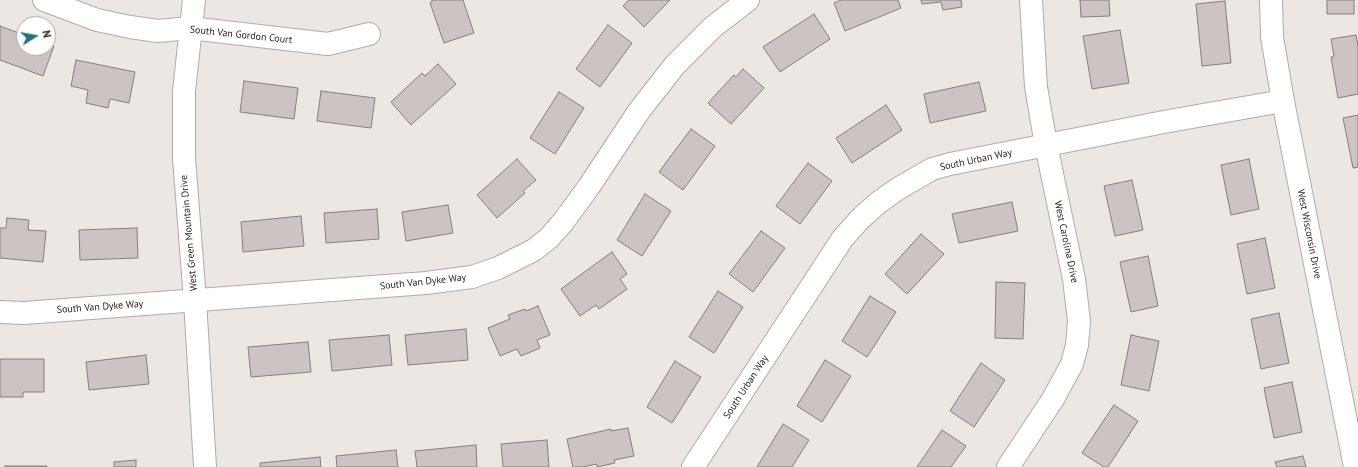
<!DOCTYPE html>
<style>
body{margin:0}
#map{position:relative;width:1358px;height:467px;overflow:hidden;background:#ede7e4;font-family:"PT Sans",sans-serif}
canvas{display:block}
.north{position:absolute;left:16px;top:16px;width:40px;height:40px;box-sizing:border-box;background:#fff;border:1px solid #a8a7a7;border-radius:50%;rotate:79deg;font-size:11px;font-weight:700;line-height:16px;text-align:center;color:#262423}
.north::after{content:'';display:block;margin:auto;width:14px;height:18px;background:#277178;clip-path:polygon(50% 0,100% 100%,50% 72%,0 100%)}
</style>
<div id="map">
<canvas width="1358" height="467"></canvas>
<div class="north">N</div>
</div>
<script>
const ctx = document.querySelector('canvas').getContext('2d');
ctx.lineJoin = 'round';
function fill(path, color) {
  ctx.fillStyle = color;
  ctx.fill(path, 'evenodd');
}
function poly(rows) {
  const path = new Path2D();
  for (const r of rows) {
    path.moveTo(r[0], r[1]);
    for (let i = 2; i < r.length; i += 2) path.lineTo(r[i], r[i + 1]);
  }
  return path;
}
function strokePath(path, color, width, dash) {
  ctx.strokeStyle = color;
  ctx.lineWidth = width;
  ctx.lineCap = dash ? 'butt' : 'round';
  ctx.setLineDash(dash || []);
  ctx.stroke(path);
}
function drawText(font, color, halo, rows, align = 'center') {
  ctx.font = font + ' "PT Sans",sans-serif';
  ctx.lineWidth = 4;
  ctx.setLineDash([]);
  ctx.textBaseline = 'middle';
  ctx.strokeStyle = halo;
  ctx.fillStyle = color;
  for (const [text, x, y, turn = 0] of rows) {
    ctx.save();
    ctx.translate(x, y);
    ctx.rotate((+turn || 0) * Math.PI / 180);
    ctx.textAlign = isNaN(turn) ? turn : align;
    if (halo) ctx.strokeText(text, 0, 0);
    ctx.fillText(text, 0, 0);
    ctx.restore();
  }
}
const building = poly([
 [432,0,463,0,474,33,444,43,430,3,432,2,432,0],
 [629,0,670,0,644,27,623,6,629,0],
 [841,0,898,0,901,8,845,31,834,3,841,0],
 [921,0,961,0,962,7,943,10,941,2,922,4,921,0],
 [1080,0,1109,0,1110,16,1081,17,1080,0],
 [1327,0,1354,0,1354,14,1327,14,1327,0],
 [1225,1,1231,63,1202,66,1196,4,1225,1],
 [814,14,830,39,780,72,763,47,814,14],
 [608,25,632,43,600,87,576,69,608,25],
 [0,26,24,35,24,48,48,48,48,44,54,46,43,76,0,60,0,26],
 [1120,30,1129,83,1092,89,1083,36,1120,30],
 [1356,35,1358,46,1358,94,1338,98,1331,57,1334,56,1331,39,1356,35],
 [76,60,135,72,129,103,110,99,108,108,86,103,88,90,71,86,76,60],
 [438,64,456,84,411,125,391,102,422,73,425,76,438,64],
 [743,69,764,88,731,124,708,103,734,75,736,77,743,69],
 [244,81,298,88,294,119,240,112,244,81],
 [979,82,986,111,930,123,924,94,979,82],
 [321,91,375,98,371,128,317,121,321,91],
 [559,92,584,108,555,154,530,138,559,92],
 [886,105,902,130,852,163,836,138,886,105],
 [1358,115,1358,167,1353,168,1343,118,1358,115],
 [691,129,715,146,683,190,659,172,691,129],
 [517,159,536,180,523,191,525,193,497,218,477,195,517,159],
 [1249,159,1259,209,1231,215,1221,165,1249,159],
 [808,163,832,181,800,224,776,206,808,163],
 [1132,180,1143,230,1115,236,1104,186,1132,180],
 [645,194,671,211,642,256,617,240,645,194],
 [1012,202,1018,231,959,243,952,214,1012,202],
 [448,205,453,233,406,241,402,212,448,205],
 [377,209,379,239,326,243,324,213,377,209],
 [301,216,304,246,243,252,241,222,301,216],
 [7,218,29,220,28,230,46,231,43,262,0,258,0,228,6,228,7,218],
 [137,228,138,258,80,260,79,230,137,228],
 [761,231,785,248,753,292,729,274,761,231],
 [921,234,944,254,907,294,885,274,921,234],
 [1265,238,1275,288,1247,294,1237,244,1265,238],
 [612,252,627,274,620,279,627,289,599,309,596,305,580,316,561,289,612,252],
 [1148,256,1158,306,1131,312,1120,262,1148,256],
 [996,282,1025,283,1023,339,995,338,996,282],
 [718,291,743,307,714,353,689,337,718,291],
 [870,296,896,312,867,357,842,341,870,296],
 [538,306,550,335,537,340,540,348,521,356,517,349,500,356,488,328,510,319,508,315,525,309,526,311,538,306],
 [1279,313,1289,363,1261,369,1251,319,1279,313],
 [466,329,468,360,408,365,405,335,466,329],
 [389,335,392,365,332,371,329,340,389,335],
 [1131,335,1159,341,1149,391,1121,385,1131,335],
 [308,342,311,372,251,377,248,347,308,342],
 [146,355,149,384,89,390,86,362,146,355],
 [0,359,44,359,44,392,23,392,23,397,0,397,0,359],
 [825,360,851,376,822,422,797,406,825,360],
 [675,361,701,377,672,423,647,407,675,361],
 [981,363,1005,380,974,427,950,411,981,363],
 [1292,382,1302,432,1274,438,1264,388,1292,382],
 [1114,405,1138,421,1108,467,1104,467,1082,453,1114,405],
 [783,424,809,440,792,467,757,467,783,424],
 [628,428,634,456,614,460,615,463,597,467,597,464,582,467,573,467,567,439,611,429,611,431,628,428],
 [942,430,966,446,951,467,917,467,942,430],
 [547,440,549,467,503,467,501,444,547,440],
 [476,445,477,467,417,467,415,451,476,445],
 [396,450,398,467,337,467,336,456,396,450],
 [1303,456,1306,467,1277,467,1275,462,1303,456],
 [320,457,321,467,260,467,260,463,320,457],
 [136,460,136,467,114,467,114,462,136,460],
 [5,466,47,466,47,467,5,467,5,466]
]);
const minor = poly([
 [44,0,97,20,130,27,158,31,190,28,328,44,369,34],
 [194,0,184,91,184,158,195,300,205,467],
 [1271,0,1272,37,1283,101,1355,467],
 [0,312,24,313,426,283,472,277,498,268,534,250,549,238,563,222,588,188,639,111,675,65,713,27,748,0],
 [693,467,843,238,861,218,878,203,896,190,932,169,950,164,1169,121,1283,101],
 [1008,467,1053,399,1072,364,1077,345,1079,321,1074,279,1046,145,1036,87,1031,0]
]);
const streetNames = [
 ["South Van Gordon Court",241,35,6],
 ["South Urban Way",976,160,-12],
 ["West Green Mountain Drive",189,233,-95],
 ["West Wisconsin Drive",1309,234,79],
 ["West Carolina Drive",1066,242,78],
 ["South Van Dyke Way",423,282,-6],
 ["South Van Dyke Way",100,307,-4],
 ["South Urban Way",746,387,-57]
];
fill(building, '#cbc4c2');
strokePath(building, '#847e7c', 1);
strokePath(minor, '#b1aba8', 24);
strokePath(minor, '#fff', 22);
drawText('10px', '#262423', '#fff', streetNames);
</script>
